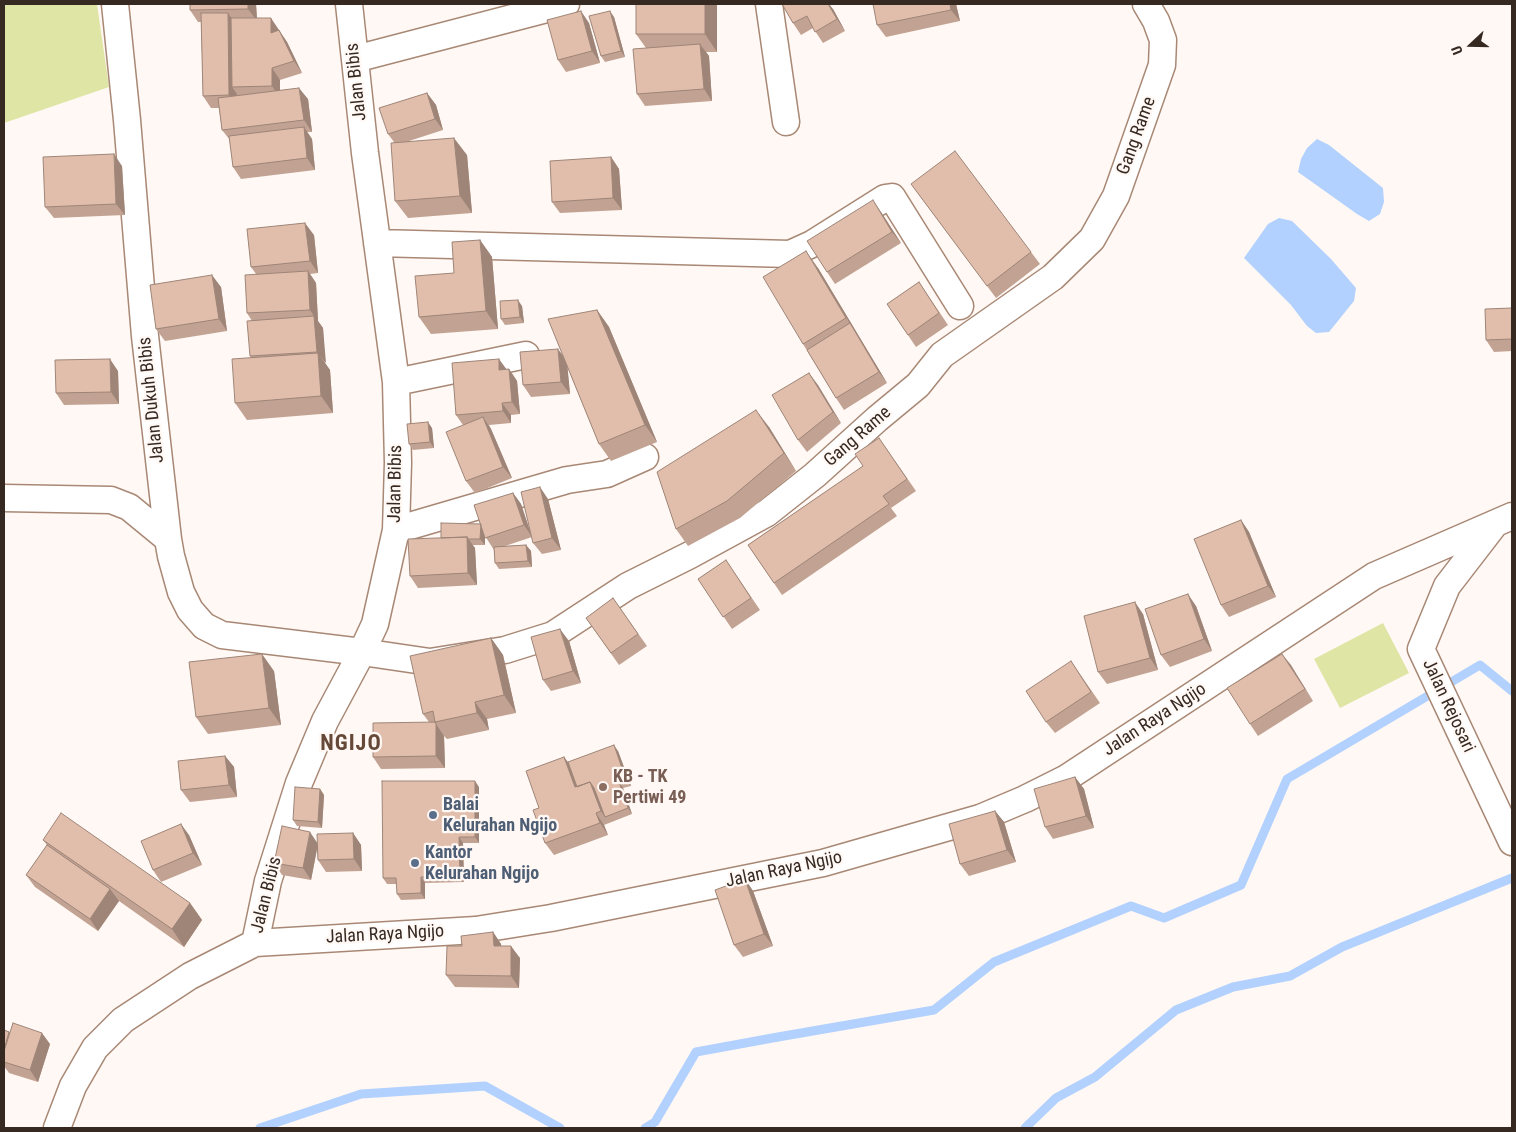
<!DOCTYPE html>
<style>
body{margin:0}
#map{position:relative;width:1516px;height:1132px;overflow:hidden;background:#fff8f4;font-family:"Roboto Condensed",sans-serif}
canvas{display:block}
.frame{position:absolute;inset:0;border:5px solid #362922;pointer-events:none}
.north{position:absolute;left:1446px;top:20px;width:50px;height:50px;-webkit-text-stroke:4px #fff8f4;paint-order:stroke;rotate:249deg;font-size:14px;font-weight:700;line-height:20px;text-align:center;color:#362922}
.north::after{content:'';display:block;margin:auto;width:18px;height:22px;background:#362922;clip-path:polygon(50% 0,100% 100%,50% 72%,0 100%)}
</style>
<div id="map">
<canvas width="1516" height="1132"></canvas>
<div class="frame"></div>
<div class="north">U</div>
</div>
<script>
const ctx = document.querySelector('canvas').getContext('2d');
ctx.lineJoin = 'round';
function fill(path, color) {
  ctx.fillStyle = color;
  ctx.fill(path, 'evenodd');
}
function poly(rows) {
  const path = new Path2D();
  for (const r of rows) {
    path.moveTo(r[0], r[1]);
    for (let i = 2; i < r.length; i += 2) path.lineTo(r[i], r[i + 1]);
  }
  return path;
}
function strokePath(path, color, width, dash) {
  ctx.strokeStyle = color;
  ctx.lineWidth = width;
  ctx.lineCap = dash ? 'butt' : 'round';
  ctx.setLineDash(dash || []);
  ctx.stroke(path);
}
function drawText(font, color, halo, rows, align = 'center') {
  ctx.font = font + ' "Roboto Condensed",sans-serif';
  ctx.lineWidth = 4.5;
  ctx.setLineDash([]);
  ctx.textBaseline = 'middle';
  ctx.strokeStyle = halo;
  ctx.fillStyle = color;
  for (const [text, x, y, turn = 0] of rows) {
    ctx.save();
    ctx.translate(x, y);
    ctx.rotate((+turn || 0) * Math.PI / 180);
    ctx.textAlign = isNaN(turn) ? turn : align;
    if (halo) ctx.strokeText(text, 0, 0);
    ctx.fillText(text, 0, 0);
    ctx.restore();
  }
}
const green = poly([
 [4,4,97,4,109,87,4,123],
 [1383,623,1409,673,1340,708,1314,659]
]);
const water = poly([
 [1317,139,1329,145,1383,188,1384,202,1380,214,1369,221,1357,214,1298,172,1301,159,1307,148],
 [1279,218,1292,221,1331,259,1356,288,1354,301,1329,332,1316,333,1307,326,1291,305,1244,258,1268,224]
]);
const stream = poly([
 [260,1128,361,1094,485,1086,560,1128],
 [645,1128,655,1122,696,1052,778,1037,934,1010,994,962,1131,906,1164,918,1241,885,1287,779,1480,665,1512,691],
 [1025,1128,1056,1098,1095,1077,1176,1010,1233,987,1290,976,1342,947,1512,878]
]);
const street = poly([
 [115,4,127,120,145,336,168,539,171,556,181,592,190,610,204,626,222,635,362,652,430,662,505,650,553,635,628,586,690,555,767,513,815,475,877,419,918,385,942,355,1053,277,1092,239,1116,196,1162,65,1163,40,1156,21,1146,4],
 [769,4,786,122],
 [355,59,566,4],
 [377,243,790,254,812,244,885,198,892,197,960,306],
 [396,382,526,355],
 [4,498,111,500,129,507,168,539],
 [1494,525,1447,586,1421,649,1512,842],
 [396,530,567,480,607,474,645,457],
 [255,943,268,881,299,783,325,721,362,652,375,624,396,530,398,463,396,382,365,153,349,4],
 [57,1128,73,1086,95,1048,123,1020,190,976,255,943,476,930,551,918,823,863,980,818,1025,799,1065,779,1374,576,1512,516]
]);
const wall = poly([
 [256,4,257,18,279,30,279,31,287,42,302,73,280,80,280,90,308,99,312,132,307,132,312,139,315,170,241,179,233,167,230,140,222,130,219,108,211,108,203,96,201,22,198,22,190,10],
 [717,4,717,52,706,52,709,56,712,101,645,106,637,94,646,48,636,34],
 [782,4,833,9,845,31,823,43,813,28,801,35,793,23],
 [956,4,960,21,886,37,877,25],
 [614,17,625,57,605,62,601,56],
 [589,23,600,63,566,72,558,60],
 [427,93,436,105,443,130,409,141,467,155,472,213,408,218,395,201,394,142,388,134],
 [611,157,619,169,622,210,560,213,552,202],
 [122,166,125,215,54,218,45,207],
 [911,184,1031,252,1040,264,996,298],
 [881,212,901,243,835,284,827,272],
 [314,235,318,273,310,274,316,283,318,321,323,328,325,363,330,370,333,413,247,420,235,403,251,358,250,356,252,321,247,313,256,274,251,267],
 [480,240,492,257,498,329,431,334,419,317],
 [818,268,887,383,844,410,836,398,803,344],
 [919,282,948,325,916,347,887,304],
 [221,287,227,331,165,341,156,329],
 [522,306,524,323,505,325,501,319],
 [1512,308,1512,351,1494,352,1486,340],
 [597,310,609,327,657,442,611,461,599,444,567,366,570,394,531,397,523,385,563,356],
 [506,369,509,369,517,381,520,414,511,415,511,423,489,425,491,429,512,478,475,493,466,481,463,425,456,415],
 [118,371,119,404,64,405,56,393],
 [809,373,841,423,807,452,798,440],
 [769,427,796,471,740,518,688,546,676,529],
 [432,428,434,448,413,450,409,444],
 [879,438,916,491,891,508,897,516,782,595,748,545,863,466],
 [513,493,521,504,532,537,505,546,526,545,531,551,532,567,499,569,495,563,494,550,485,536,485,545,472,545,475,548,477,585,418,588,410,576,441,538,480,524],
 [548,499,561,550,542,554,533,543],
 [1241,520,1249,532,1276,597,1229,617,1221,605],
 [726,560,760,610,732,629,698,579],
 [613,598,647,646,619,665,586,618],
 [1196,606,1212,651,1170,667,1161,655],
 [1143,614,1158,670,1107,684,1098,672],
 [491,638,503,655,516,713,487,719,489,730,447,739,444,736,445,768,381,769,373,757,429,722,423,714],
 [569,641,581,683,551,691,543,680],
 [1282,654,1313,701,1258,736,1250,724],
 [1071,661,1100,703,1055,733,1046,722],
 [274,671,281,725,208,734,196,717],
 [618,751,631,786,623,788,632,814,604,825,608,835,554,855,545,843,539,808,564,757,568,762],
 [225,756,234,767,237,797,190,802,181,790],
 [1075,777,1084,789,1094,828,1053,839,1045,827],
 [479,787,479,843,463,843,464,882,425,883,425,899,401,900,397,894,397,884,387,884,383,878],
 [320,789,324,795,322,828,297,826,293,820],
 [995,811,1004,822,1016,862,969,876,960,864],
 [353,833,361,845,362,871,326,872,318,860,317,849,311,880,282,875,274,863],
 [189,835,202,865,161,882,153,870],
 [43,840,190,903,202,920,184,947,119,901,98,931,35,887,26,875,47,845],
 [745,879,753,891,773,946,743,957,734,945],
 [493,932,501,944,501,946,520,958,519,988,455,987,446,975,462,946],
 [4,1030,50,1044,38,1082,9,1073,4,1066]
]);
const shadedWall = poly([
 [248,4,256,4,257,21,248,9],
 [705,4,717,4,717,52,705,34],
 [828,4,829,4,833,9,845,31,837,19],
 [950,4,956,4,960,21,951,10],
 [581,11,589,23,600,63,592,51],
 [610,11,614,17,625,57,621,51],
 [228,13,236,25,232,87,237,94,237,107,229,95],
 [271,18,287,42,302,73,294,61,271,33],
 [700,44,709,56,712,101,704,89],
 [272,68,280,80,280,98,272,86],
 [299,88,308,99,312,132,304,120],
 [427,93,436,105,443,130,435,119],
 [304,127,312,139,315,170,307,158],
 [454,138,467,155,472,213,460,196],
 [114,154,122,166,125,215,116,204],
 [611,157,619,169,622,210,613,198],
 [873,200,881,212,901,243,892,232],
 [305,223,314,235,318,273,310,261],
 [480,240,492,257,498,329,486,311],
 [806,251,818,268,887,383,879,372],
 [308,271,316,283,318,321,323,328,326,363,317,352,314,316,310,310],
 [212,275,221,287,227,331,219,319],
 [518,300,522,306,524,323,520,317],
 [597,310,609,327,657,442,645,425],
 [558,349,567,361,570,394,561,382],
 [318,353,330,370,333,413,321,396],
 [110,359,118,371,119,404,111,392],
 [499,359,507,370,499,370],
 [509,369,517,381,520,414,512,402],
 [809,373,818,385,841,423,833,412],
 [502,403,511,415,511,423,503,411],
 [756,410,769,427,796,471,784,453],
 [483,417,491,429,512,478,503,467],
 [428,422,432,428,434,448,430,442],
 [540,487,548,499,561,550,552,538],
 [513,493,521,504,532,537,524,525],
 [1241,520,1249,532,1276,597,1268,586],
 [481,524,485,530,485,545,480,539],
 [467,537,475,548,477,585,468,573],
 [526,545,531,551,532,567,528,561],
 [1188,594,1196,606,1212,651,1204,639],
 [1135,602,1143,614,1158,670,1150,658],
 [560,629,569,641,581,683,573,671],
 [491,638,503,655,516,713,504,695],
 [262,654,274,671,281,725,269,708],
 [1282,654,1291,665,1313,701,1305,689],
 [475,702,487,719,489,730,477,713],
 [436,724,444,736,445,768,436,756],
 [614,745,618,751,631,786,626,780],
 [225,756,234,767,237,797,229,785],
 [564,757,572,768,581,793,575,787],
 [1075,777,1084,789,1094,828,1086,816],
 [475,781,479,787,479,843,475,837],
 [590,782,598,794,605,817,609,823,601,811],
 [619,782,623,788,632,814,628,808],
 [320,789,324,795,322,828,318,822],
 [995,811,1004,822,1016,862,1007,850],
 [596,813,604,825,608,835,600,823],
 [181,824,189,835,202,865,193,853],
 [310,832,318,844,311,880,303,868],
 [353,833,361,845,362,871,354,859],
 [459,837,463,843,464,882,460,876],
 [421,877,425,883,425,899,421,893],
 [745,879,753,891,773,946,764,934],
 [110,889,119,901,98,931,90,919],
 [190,903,202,920,184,947,172,929],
 [493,932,501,944,503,958,494,946],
 [511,946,520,958,519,988,511,976],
 [42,1033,50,1044,38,1082,30,1070]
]);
const building = poly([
 [190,4,248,4,248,9,190,10,190,4],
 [636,4,705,4,705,34,636,34,636,4],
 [782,4,828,4,837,19,815,32,807,16,793,23,782,4],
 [873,4,950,4,951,10,877,25,873,4],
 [581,11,592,51,558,60,547,20,581,11],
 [610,11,621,51,601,56,589,16,610,11],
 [201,13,228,13,229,95,203,96,201,13],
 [231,18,271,18,271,33,279,30,294,61,272,68,272,86,232,87,231,18],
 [700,44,704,89,637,94,633,49,700,44],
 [299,88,304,120,222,130,218,98,299,88],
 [427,93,435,119,388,134,379,108,427,93],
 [304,127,307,158,233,167,229,136,304,127],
 [454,138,460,196,395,201,391,143,454,138],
 [955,151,1031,252,987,286,911,184,955,151],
 [114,154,116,204,45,207,43,157,114,154],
 [611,157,613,198,552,202,550,161,611,157],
 [873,200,892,232,827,272,807,241,873,200],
 [305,223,310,261,251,267,247,229,305,223],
 [480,240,486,311,419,317,415,276,454,273,452,242,480,240],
 [806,251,846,318,803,344,763,277,806,251],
 [308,271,310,310,247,313,245,275,308,271],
 [212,275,219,319,156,329,150,285,212,275],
 [919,282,939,313,908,335,887,304,919,282],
 [518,300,520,317,501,319,500,301,518,300],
 [1512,308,1512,339,1486,340,1485,309,1512,308],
 [597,310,645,425,599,444,548,319,597,310],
 [314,316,317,352,250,356,247,321,314,316],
 [850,323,879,372,836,398,807,350,850,323],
 [558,349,561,382,523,385,520,352,558,349],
 [318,353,321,396,235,403,232,359,318,353],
 [110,359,111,392,56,393,55,360,110,359],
 [499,359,499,370,509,369,512,402,502,403,503,411,456,415,452,363,499,359],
 [809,373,833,412,798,440,772,395,809,373],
 [756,410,784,453,727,501,676,529,657,472,756,410],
 [483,417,503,467,466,481,446,432,483,417],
 [428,422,430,442,409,444,407,424,428,422],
 [879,438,907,479,883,496,889,504,774,583,748,545,863,466,855,454,879,438],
 [540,487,552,538,533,543,521,492,540,487],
 [513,493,524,525,485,538,474,505,513,493],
 [1241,520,1268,586,1221,605,1194,539,1241,520],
 [441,523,481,524,480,539,468,539,467,537,441,538,441,523],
 [467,537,468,573,410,576,408,539,467,537],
 [526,545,528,561,495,563,494,547,526,545],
 [726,560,751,598,723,617,698,579,726,560],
 [1188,594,1204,639,1161,655,1145,609,1188,594],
 [613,598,638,634,611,653,586,618,613,598],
 [1135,602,1150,658,1098,672,1084,616,1135,602],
 [560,629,573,671,543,680,531,637,560,629],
 [491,638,504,695,475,702,477,713,435,722,433,711,423,714,410,656,491,638],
 [262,654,269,708,196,717,189,662,262,654],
 [1282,654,1305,689,1250,724,1227,688,1282,654],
 [1071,661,1091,692,1046,722,1026,691,1071,661],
 [435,722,436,724,436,756,373,757,373,723,436,722,435,722],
 [614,745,626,780,619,782,628,808,605,817,594,788,590,782,577,787,568,762,614,745],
 [225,756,229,785,181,790,178,761,225,756],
 [564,757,575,787,590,782,601,811,596,813,600,823,545,843,533,810,539,808,526,771,564,757],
 [1075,777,1086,816,1045,827,1034,789,1075,777],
 [382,781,475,781,475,837,459,837,460,876,421,877,421,893,397,894,396,878,383,878,382,781],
 [295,787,320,789,318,822,293,820,295,787],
 [995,811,1007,850,960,864,949,824,995,811],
 [61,813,190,903,172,929,43,840,61,813],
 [181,824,193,853,153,870,141,841,181,824],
 [282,826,310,832,303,868,274,863,282,826],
 [353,833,354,859,318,860,317,834,353,833],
 [47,845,110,889,90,919,26,875,47,845],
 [745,879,764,934,734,945,715,890,745,879],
 [493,932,494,946,511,946,511,976,446,975,447,946,462,946,461,936,493,932],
 [13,1023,42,1033,30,1070,4,1062,4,1051,13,1023],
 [4,1030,9,1032,4,1050,4,1030]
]);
const markers = [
 [603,787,5,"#8d6e63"],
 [433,815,5,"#5c6f8a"],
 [415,863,5,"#5c6f8a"]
];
const streetNames = [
 ["Jalan Bibis",357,82,-96],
 ["Gang Rame",1137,136,-70],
 ["Jalan Dukuh Bibis",152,400,-96],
 ["Gang Rame",858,437,-41],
 ["Jalan Bibis",396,484,-89],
 ["Jalan Rejosari",1448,706,65],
 ["Jalan Raya Ngijo",1155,720,-33],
 ["Jalan Raya Ngijo",784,870,-12],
 ["Jalan Bibis",267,895,-76],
 ["Jalan Raya Ngijo",385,935,-3]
];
const educationNames = [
 ["KB - TK",613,777],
 ["Pertiwi 49",613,798]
];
const serviceNames = [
 ["Balai",443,805],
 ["Kelurahan Ngijo",443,826],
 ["Kantor",425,853],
 ["Kelurahan Ngijo",425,874]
];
const districtNames = [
 ["NGIJO",351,744]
];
fill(green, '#dfe5a4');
fill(water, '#b2d1fe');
strokePath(stream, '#b2d1fe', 9);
strokePath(street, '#a88875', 29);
strokePath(street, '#fff', 26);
fill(wall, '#c2a393');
fill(shadedWall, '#9e8578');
fill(building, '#e1beab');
strokePath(building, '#9e8578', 1);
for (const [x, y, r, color] of markers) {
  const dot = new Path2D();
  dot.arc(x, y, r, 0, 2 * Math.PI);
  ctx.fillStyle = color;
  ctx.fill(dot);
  strokePath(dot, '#fff8f4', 2);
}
drawText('18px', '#362922', '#fff8f4', streetNames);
drawText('bold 18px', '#785e54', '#fff8f4', educationNames, 'left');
drawText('bold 18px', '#4e5e75', '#fff8f4', serviceNames, 'left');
ctx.letterSpacing = '1px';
drawText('bold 22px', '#654837', '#fff8f4', districtNames);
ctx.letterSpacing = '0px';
</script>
